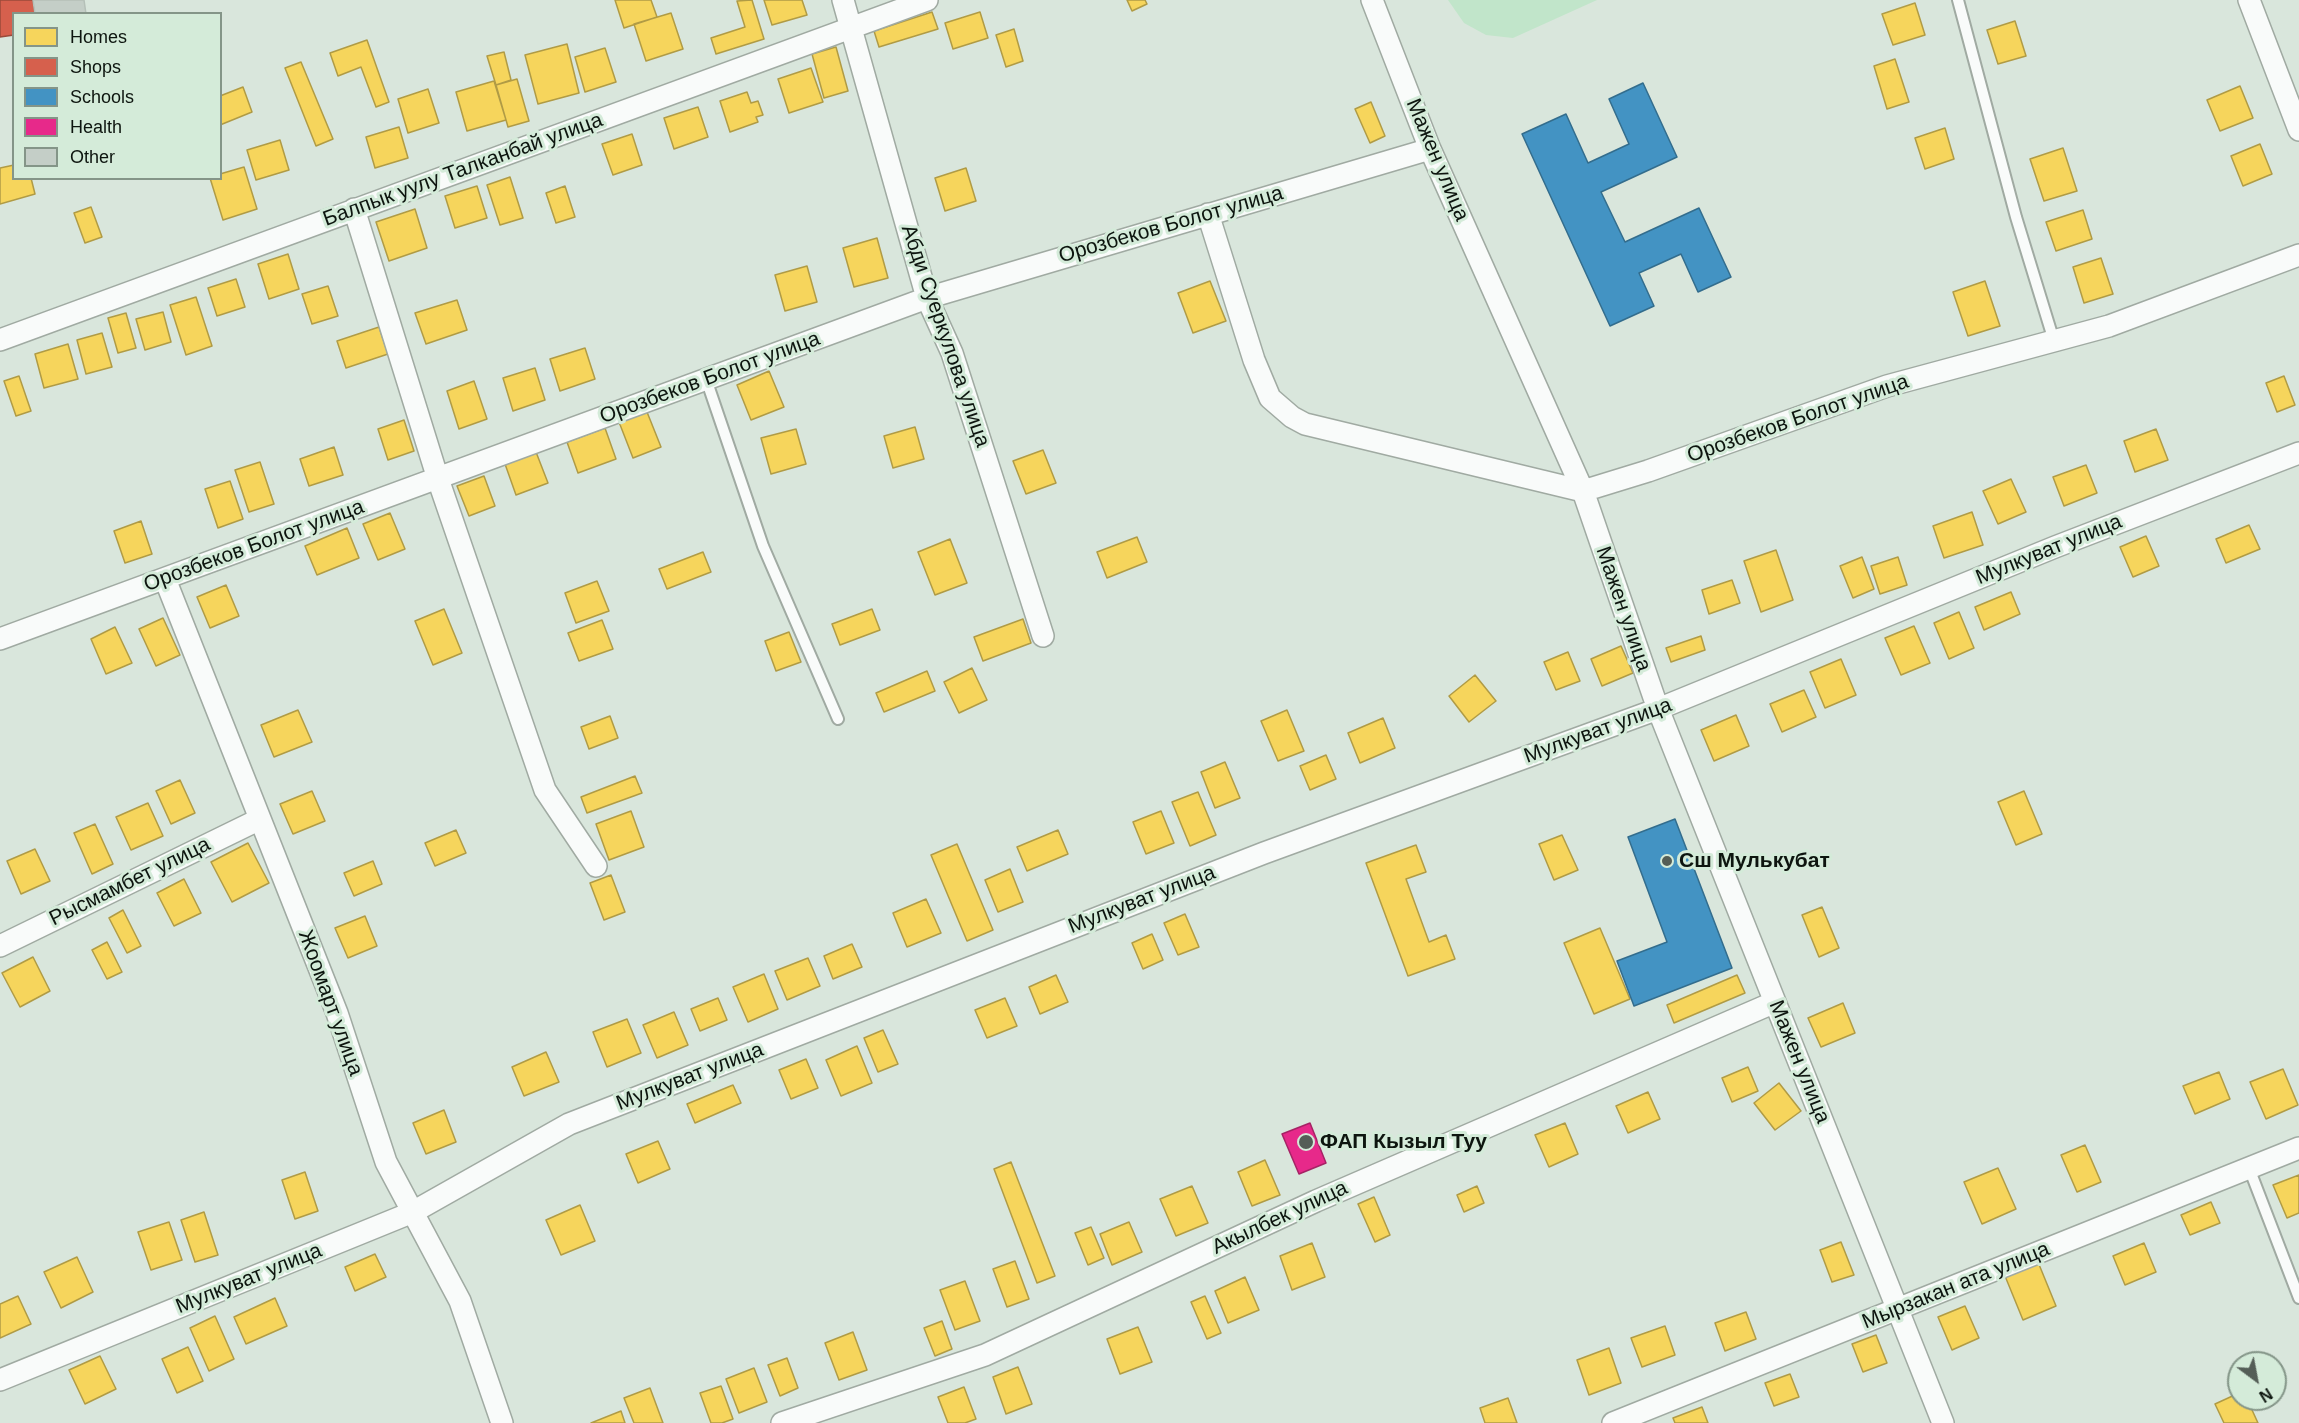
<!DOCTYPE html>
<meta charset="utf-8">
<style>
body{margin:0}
#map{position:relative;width:2299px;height:1423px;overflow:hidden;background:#d9e6dc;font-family:Arial,sans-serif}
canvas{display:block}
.legend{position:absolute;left:12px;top:12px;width:210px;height:168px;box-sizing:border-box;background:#d4ebd9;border:2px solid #849588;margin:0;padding:8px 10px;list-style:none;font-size:18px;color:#0d150f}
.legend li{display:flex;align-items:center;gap:12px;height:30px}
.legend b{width:30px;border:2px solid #849588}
.north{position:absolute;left:2227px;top:1351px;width:60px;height:60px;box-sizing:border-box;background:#d4ebd9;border:2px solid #849588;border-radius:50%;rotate:148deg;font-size:16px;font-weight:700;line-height:24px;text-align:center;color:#0d150f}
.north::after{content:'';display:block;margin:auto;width:21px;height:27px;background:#545e57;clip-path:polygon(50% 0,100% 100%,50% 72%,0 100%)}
</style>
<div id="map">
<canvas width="2299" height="1423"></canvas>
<ul class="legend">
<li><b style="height:16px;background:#f6d55c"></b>Homes</li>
<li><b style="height:16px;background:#d6604d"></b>Shops</li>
<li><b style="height:16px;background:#4393c3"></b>Schools</li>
<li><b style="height:16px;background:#e7298a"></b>Health</li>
<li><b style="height:16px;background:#c4cec7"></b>Other</li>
</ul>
<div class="north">N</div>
</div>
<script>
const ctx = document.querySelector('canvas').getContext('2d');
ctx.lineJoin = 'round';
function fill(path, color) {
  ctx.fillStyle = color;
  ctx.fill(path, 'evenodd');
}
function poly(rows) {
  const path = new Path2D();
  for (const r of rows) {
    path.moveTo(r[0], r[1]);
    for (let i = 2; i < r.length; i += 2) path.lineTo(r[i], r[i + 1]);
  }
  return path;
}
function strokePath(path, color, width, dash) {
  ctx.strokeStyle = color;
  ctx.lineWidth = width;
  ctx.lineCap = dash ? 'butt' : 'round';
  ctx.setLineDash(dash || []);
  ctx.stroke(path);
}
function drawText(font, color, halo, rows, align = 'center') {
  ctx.font = font + ' Arial,sans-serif';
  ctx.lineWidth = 6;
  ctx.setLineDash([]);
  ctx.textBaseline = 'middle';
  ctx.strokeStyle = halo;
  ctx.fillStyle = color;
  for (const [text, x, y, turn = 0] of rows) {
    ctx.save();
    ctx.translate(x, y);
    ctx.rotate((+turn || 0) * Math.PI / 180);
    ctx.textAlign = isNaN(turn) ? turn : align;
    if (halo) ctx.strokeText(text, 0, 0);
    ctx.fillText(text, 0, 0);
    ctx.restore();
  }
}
const green = poly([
 [1448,0,1597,0,1513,38,1486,35,1464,23]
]);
const homes = poly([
 [615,0,651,0,657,17,624,28,615,0],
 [752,0,764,39,716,54,711,38,745,27,737,1,752,0],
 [764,0,802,0,807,15,772,25,764,0],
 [1127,0,1145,0,1147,4,1132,11,1127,0],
 [1915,3,1925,35,1893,45,1882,14,1915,3],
 [932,12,938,29,879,47,874,31,932,12],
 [980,12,988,38,953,49,945,23,980,12],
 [671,13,683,49,646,61,634,24,671,13],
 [2015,21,2026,56,1998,64,1987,30,2015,21],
 [1014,29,1023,61,1006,67,996,35,1014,29],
 [367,40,389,102,376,107,361,67,338,76,330,53,367,40],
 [567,44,579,93,538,104,525,55,567,44],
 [836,47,848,91,824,98,812,54,836,47],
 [605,48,616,82,585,92,575,57,605,48],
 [504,52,511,80,496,85,487,56,504,52],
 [1895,59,1909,102,1887,109,1874,66,1895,59],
 [301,62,333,139,316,146,285,68,301,62],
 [811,68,823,102,789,113,778,79,811,68],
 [517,79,529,121,508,127,496,85,517,79],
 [494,81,506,120,467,131,456,92,494,81],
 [2240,86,2253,118,2220,131,2207,100,2240,86],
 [243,87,252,112,220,125,220,96,243,87],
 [428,89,439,123,408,133,398,99,428,89],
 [747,92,751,103,758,101,763,115,756,117,758,122,730,132,720,101,747,92],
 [1371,102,1385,136,1370,143,1355,109,1371,102],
 [698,107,708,137,674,149,664,118,698,107],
 [399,127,408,158,375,168,366,137,399,127],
 [1945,128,1954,159,1925,169,1915,138,1945,128],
 [632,134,642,165,613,175,602,144,632,134],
 [280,140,289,170,256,180,247,150,280,140],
 [2260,144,2272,174,2243,186,2231,156,2260,144],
 [2063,148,2077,191,2044,201,2030,159,2063,148],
 [14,165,14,178,31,178,35,194,0,204,0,168,14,165],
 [244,167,257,209,223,220,210,178,220,178,220,174,244,167],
 [966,168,976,201,945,211,935,178,966,168],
 [510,177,523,218,500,225,487,185,510,177],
 [477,186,487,218,455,228,445,196,477,186],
 [565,186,575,217,556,223,546,193,565,186],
 [91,207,102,237,85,243,74,213,91,207],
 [415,209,427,248,389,261,376,222,415,209],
 [2083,210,2092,239,2056,251,2046,222,2083,210],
 [877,238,888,278,854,287,843,248,877,238],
 [288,254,299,289,269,299,258,264,288,254],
 [2101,258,2113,294,2084,303,2073,267,2101,258],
 [807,266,817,302,785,311,775,275,807,266],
 [236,279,245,307,217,316,208,288,236,279],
 [1210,281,1226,321,1193,333,1178,293,1210,281],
 [1985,281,2000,326,1968,336,1953,292,1985,281],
 [328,286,338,316,312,324,302,294,328,286],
 [196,297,212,346,186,355,170,305,196,297],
 [457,300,467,330,426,344,415,313,457,300],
 [163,312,171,342,145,350,136,319,163,312],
 [126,313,136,348,118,353,108,318,126,313],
 [379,327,388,354,346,368,337,341,379,327],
 [102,333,112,367,86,374,77,340,102,333],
 [68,344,78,379,44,388,35,354,68,344],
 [585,348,595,379,560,391,550,359,585,348],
 [535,368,545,400,513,411,503,378,535,368],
 [769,371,784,407,751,420,737,385,769,371],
 [19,376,31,411,16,416,4,381,19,376],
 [2284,376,2295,405,2277,412,2266,383,2284,376],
 [474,381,487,419,459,429,447,391,474,381],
 [647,412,661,447,633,458,619,422,647,412],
 [404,420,414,451,388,460,378,429,404,420],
 [915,427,924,459,893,468,884,436,915,427],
 [605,428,616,459,578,473,567,442,605,428],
 [796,429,806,464,771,474,761,438,796,429],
 [2156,429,2168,460,2135,472,2124,441,2156,429],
 [334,447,343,475,309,486,300,459,334,447],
 [1043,450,1056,483,1026,494,1013,461,1043,450],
 [536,452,548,483,516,495,505,464,536,452],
 [260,462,274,504,249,512,235,470,260,462],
 [2086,465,2097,493,2064,506,2053,477,2086,465],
 [484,476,495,506,469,516,457,486,484,476],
 [2011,479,2026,512,1998,524,1983,491,2011,479],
 [230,481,243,519,218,528,205,489,230,481],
 [1972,512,1983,545,1944,558,1933,526,1972,512],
 [390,513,405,549,378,560,363,524,390,513],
 [141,521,152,554,125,563,114,531,141,521],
 [2249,525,2260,549,2226,563,2216,539,2249,525],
 [347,528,359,558,317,575,305,546,347,528],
 [2146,536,2159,566,2133,577,2120,547,2146,536],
 [1137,537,1147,562,1107,578,1097,552,1137,537],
 [950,539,967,583,935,595,918,552,950,539],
 [1776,550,1793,600,1761,612,1744,561,1776,550],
 [703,552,711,572,667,589,659,569,703,552],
 [1862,557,1874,589,1853,598,1840,566,1862,557],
 [1898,557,1907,585,1880,594,1871,566,1898,557],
 [1732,580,1740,603,1709,614,1702,590,1732,580],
 [597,581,609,611,576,623,565,593,597,581],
 [226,585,239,616,210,628,197,597,226,585],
 [2011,592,2020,614,1984,630,1975,607,2011,592],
 [444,609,462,653,433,665,415,621,444,609],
 [872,609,880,630,840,645,832,624,872,609],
 [1959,612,1974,648,1949,659,1934,623,1959,612],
 [163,618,180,655,156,666,139,629,163,618],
 [1023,619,1031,643,983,661,974,637,1023,619],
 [602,620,613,649,579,661,568,633,602,620],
 [1914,626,1930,663,1901,675,1885,638,1914,626],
 [115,627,132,663,106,674,91,639,115,627],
 [789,632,801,662,776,671,765,641,789,632],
 [1701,636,1705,650,1671,662,1666,648,1701,636],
 [1621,646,1633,673,1602,686,1591,659,1621,646],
 [1568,652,1580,681,1556,690,1544,662,1568,652],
 [1841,659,1856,695,1825,708,1810,672,1841,659],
 [972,668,987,700,959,713,944,682,972,668],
 [927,671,935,691,884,712,876,693,927,671],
 [1475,675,1496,701,1469,722,1449,696,1475,675],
 [1804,690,1816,717,1782,732,1770,704,1804,690],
 [298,710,312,742,274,757,261,725,298,710],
 [1287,710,1304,751,1278,761,1261,721,1287,710],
 [1736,715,1749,746,1714,761,1701,730,1736,715],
 [610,716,618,738,589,749,581,727,610,716],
 [1383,718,1395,748,1360,763,1348,733,1383,718],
 [1326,755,1336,779,1310,790,1300,766,1326,755],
 [1225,762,1240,798,1215,808,1201,772,1225,762],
 [635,776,642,793,587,813,581,797,635,776],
 [180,780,195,813,171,824,156,791,180,780],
 [312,791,325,821,293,834,280,804,312,791],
 [2024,791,2042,834,2016,845,1998,802,2024,791],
 [1198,792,1216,835,1190,846,1172,802,1198,792],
 [148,803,163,836,131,850,116,817,148,803],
 [631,811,644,847,609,860,596,824,631,811],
 [1161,811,1174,843,1146,854,1133,822,1161,811],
 [95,824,113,864,92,874,74,833,95,824],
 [456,830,466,853,435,866,425,843,456,830],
 [1058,830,1068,854,1027,871,1017,847,1058,830],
 [1562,835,1578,870,1554,880,1539,844,1562,835],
 [248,843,269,883,232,902,211,862,248,843],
 [957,844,993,930,967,941,931,855,957,844],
 [1416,845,1426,872,1406,879,1429,942,1446,935,1455,959,1408,976,1366,863,1416,845],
 [35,849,50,881,21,894,7,861,35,849],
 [373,861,382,884,354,896,344,873,373,861],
 [1010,869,1023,902,998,912,985,880,1010,869],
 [611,875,625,912,604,920,590,883,611,875],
 [184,879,201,913,174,926,157,893,184,879],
 [926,899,941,933,907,947,893,913,926,899],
 [1822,907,1839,948,1819,957,1802,915,1822,907],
 [123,910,141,946,127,953,109,918,123,910],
 [1185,914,1199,947,1178,955,1164,923,1185,914],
 [365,916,377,946,348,958,335,928,365,916],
 [1600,928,1630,999,1594,1014,1564,943,1600,928],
 [1152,934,1163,960,1143,969,1132,943,1152,934],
 [107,942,122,972,107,979,92,950,107,942],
 [852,944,862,967,833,979,824,956,852,944],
 [33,957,50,991,20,1007,2,973,33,957],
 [808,958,820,986,787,1000,775,971,808,958],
 [764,974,778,1009,748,1022,733,987,764,974],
 [1056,975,1068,1002,1040,1014,1029,987,1056,975],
 [1737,975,1745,993,1674,1023,1667,1005,1737,975],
 [718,998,727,1020,700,1031,691,1009,718,998],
 [1005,998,1017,1026,987,1038,975,1010,1005,998],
 [1843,1003,1855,1033,1821,1047,1808,1018,1843,1003],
 [674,1012,688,1045,657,1058,643,1025,674,1012],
 [627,1019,641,1053,607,1067,593,1032,627,1019],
 [883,1030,898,1064,878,1072,864,1038,883,1030],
 [857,1046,872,1083,841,1096,826,1060,857,1046],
 [546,1052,559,1082,524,1096,512,1067,546,1052],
 [806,1059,818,1088,791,1099,779,1070,806,1059],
 [1748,1067,1758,1091,1732,1102,1722,1078,1748,1067],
 [2283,1069,2298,1105,2266,1119,2250,1082,2283,1069],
 [2219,1072,2230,1099,2195,1114,2183,1086,2219,1072],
 [1779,1083,1801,1111,1775,1130,1754,1103,1779,1083],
 [733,1085,741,1103,695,1123,687,1104,733,1085],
 [1648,1092,1660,1119,1628,1133,1616,1106,1648,1092],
 [444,1110,456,1142,426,1154,413,1123,444,1110],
 [1565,1123,1578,1154,1549,1167,1535,1135,1565,1123],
 [658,1141,670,1169,638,1183,626,1154,658,1141],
 [2085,1145,2101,1182,2077,1192,2061,1155,2085,1145],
 [1265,1160,1280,1195,1252,1206,1238,1172,1265,1160],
 [1011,1162,1055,1276,1037,1283,994,1169,1011,1162],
 [1998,1168,2016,1209,1982,1224,1964,1182,1998,1168],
 [305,1172,318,1211,295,1219,282,1180,305,1172],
 [2299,1175,2299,1213,2287,1218,2273,1185,2299,1175],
 [1192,1186,1208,1223,1176,1236,1160,1199,1192,1186],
 [1477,1186,1484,1203,1464,1212,1457,1195,1477,1186],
 [1374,1197,1390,1235,1375,1242,1358,1204,1374,1197],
 [2211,1202,2220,1223,2190,1235,2181,1215,2211,1202],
 [580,1205,595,1241,561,1255,546,1220,580,1205],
 [204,1212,218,1255,195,1262,181,1220,204,1212],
 [169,1222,182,1260,151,1270,138,1232,169,1222],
 [1129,1222,1142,1252,1112,1265,1100,1234,1129,1222],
 [1091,1227,1104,1258,1088,1265,1075,1233,1091,1227],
 [1841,1242,1854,1275,1832,1282,1820,1250,1841,1242],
 [1312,1243,1325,1277,1292,1290,1280,1256,1312,1243],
 [2144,1243,2156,1272,2125,1285,2113,1256,2144,1243],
 [375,1254,386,1277,355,1291,345,1267,375,1254],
 [77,1257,93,1292,61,1308,44,1272,77,1257],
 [1015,1261,1029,1299,1007,1307,993,1269,1015,1261],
 [2038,1262,2056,1306,2023,1320,2005,1276,2038,1262],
 [1245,1277,1259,1310,1228,1323,1215,1291,1245,1277],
 [965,1281,980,1321,955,1330,940,1290,965,1281],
 [18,1296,31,1324,0,1338,0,1304,18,1296],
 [1205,1296,1221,1333,1207,1339,1191,1302,1205,1296],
 [275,1298,287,1326,246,1344,234,1317,275,1298],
 [1965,1306,1979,1338,1952,1350,1938,1317,1965,1306],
 [1746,1312,1756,1339,1725,1351,1715,1323,1746,1312],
 [215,1316,234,1359,209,1371,190,1328,215,1316],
 [942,1321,952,1349,935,1356,924,1328,942,1321],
 [1665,1326,1675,1355,1642,1367,1631,1338,1665,1326],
 [1138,1327,1152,1362,1120,1374,1107,1339,1138,1327],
 [853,1332,867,1370,839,1380,825,1343,853,1332],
 [1876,1335,1887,1363,1863,1372,1852,1344,1876,1335],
 [188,1347,203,1381,177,1393,162,1359,188,1347],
 [1609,1348,1621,1383,1589,1395,1577,1360,1609,1348],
 [100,1356,116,1389,85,1404,69,1370,100,1356],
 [787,1358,798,1388,780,1396,768,1365,787,1358],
 [1018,1367,1032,1404,1006,1414,993,1377,1018,1367],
 [754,1368,767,1402,739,1413,726,1379,754,1368],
 [1790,1374,1799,1397,1774,1406,1765,1383,1790,1374],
 [721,1386,733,1419,722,1423,711,1423,700,1393,721,1386],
 [964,1387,976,1419,965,1423,948,1423,938,1397,964,1387],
 [650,1388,663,1423,634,1423,624,1398,650,1388],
 [2239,1393,2239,1399,2247,1399,2258,1423,2224,1423,2215,1404,2239,1393],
 [1508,1398,1517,1423,1485,1423,1480,1408,1508,1398],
 [1702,1407,1708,1423,1675,1423,1673,1418,1702,1407],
 [621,1411,625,1423,591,1423,621,1411]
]);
const shops = poly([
 [0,0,33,0,35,14,14,14,14,35,0,37,0,0]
]);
const schools = poly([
 [1643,83,1677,157,1601,192,1625,242,1699,208,1731,277,1698,292,1681,254,1639,273,1654,306,1610,326,1522,134,1566,114,1588,163,1629,144,1609,99,1643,83],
 [1675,819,1732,968,1634,1006,1617,961,1667,942,1628,837,1675,819]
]);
const health = poly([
 [1310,1123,1326,1163,1299,1174,1282,1134,1310,1123]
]);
const building = poly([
 [33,0,84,0,86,14,35,14,33,0]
]);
const lane = poly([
 [1958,0,2016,217,2054,341],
 [706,379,763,546,838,719],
 [2249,1168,2299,1298]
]);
const street = poly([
 [843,0,927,298,952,353,1043,636],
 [1372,0,1430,149,1583,491,1658,709,1943,1423],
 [2249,0,2299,130],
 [354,209,438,479,545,790,596,866],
 [1208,214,1254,360,1270,398,1292,417,1305,424,1583,491,1648,471,1887,386,2109,326,2299,255],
 [0,340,927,0],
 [165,579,337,1013,386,1162,460,1301,502,1423],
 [0,639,927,298,1430,149],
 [0,946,260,819],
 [0,1380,413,1212,569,1124,1264,853,1658,709,2055,547,2299,453],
 [782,1423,985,1355,1316,1201,1775,1002],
 [1613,1423,2299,1148]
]);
const markers = [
 [1667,861,6,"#545e57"],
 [1306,1142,8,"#545e57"]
];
const streetNames = [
 ["Мажен улица",1437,160,67],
 ["Балпык уулу Талканбай улица",463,170,-20],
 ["Орозбеков Болот улица",1171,225,-16],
 ["Абди Суеркулова улица",945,336,71],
 ["Орозбеков Болот улица",710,378,-20],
 ["Орозбеков Болот улица",1798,419,-19],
 ["Орозбеков Болот улица",254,546,-20],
 ["Мулкуват улица",2049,550,-22],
 ["Мажен улица",1623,609,71],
 ["Мулкуват улица",1598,731,-20],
 ["Рысмамбет улица",130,882,-26],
 ["Мулкуват улица",1142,900,-21],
 ["Жоомарт улица",330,1003,70],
 ["Мажен улица",1799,1062,68],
 ["Мулкуват улица",690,1077,-21],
 ["Акылбек улица",1280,1218,-25],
 ["Мулкуват улица",249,1279,-22],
 ["Мырзакан ата улица",1956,1286,-22]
];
const poiNames = [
 ["Сш Мулькубат",1679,861],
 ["ФАП Кызыл Туу",1320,1142]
];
fill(green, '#c1e5ca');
fill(homes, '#f6d55c');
strokePath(homes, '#b09b45', 1.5);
fill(shops, '#d6604d');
strokePath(shops, '#9a4a3a', 1.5);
fill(schools, '#4393c3');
strokePath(schools, '#336d8d', 1.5);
fill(health, '#e7298a');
strokePath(health, '#a62365', 1.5);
fill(building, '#c4cec7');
strokePath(building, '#b5c0b8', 1.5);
strokePath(lane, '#a0aaa2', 14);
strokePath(street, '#a0aaa2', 24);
strokePath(lane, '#f9fbfa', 10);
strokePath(street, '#f9fbfa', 21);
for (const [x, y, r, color] of markers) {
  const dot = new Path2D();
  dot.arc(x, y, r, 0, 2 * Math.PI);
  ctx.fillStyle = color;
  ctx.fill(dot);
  strokePath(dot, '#d4ebd9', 2);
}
drawText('21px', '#0d150f', '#d4ebd9', streetNames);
drawText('bold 21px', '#0d150f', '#d4ebd9', poiNames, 'left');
</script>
